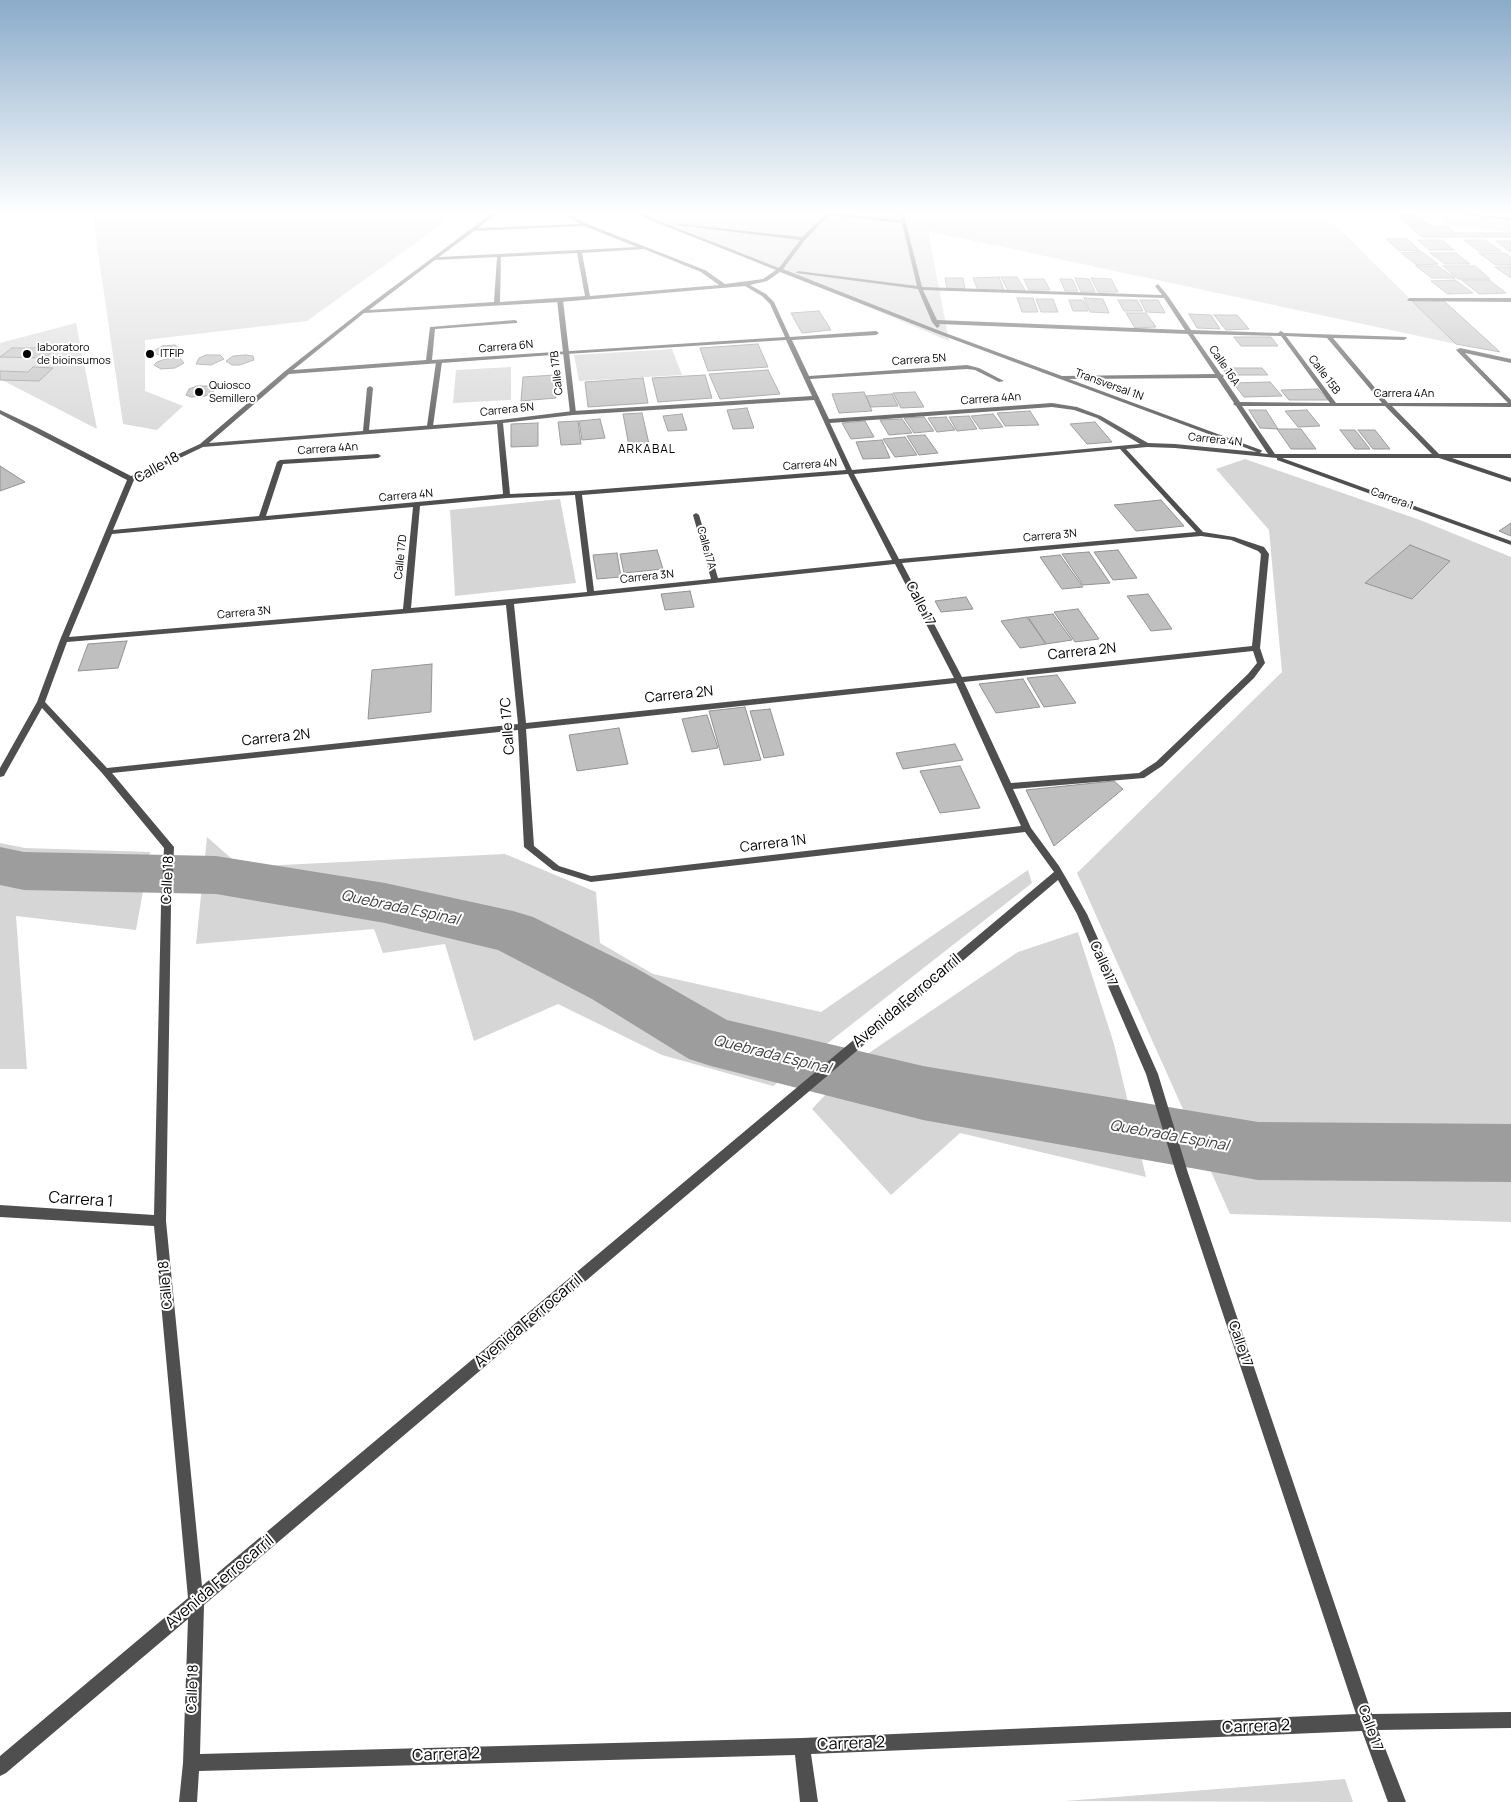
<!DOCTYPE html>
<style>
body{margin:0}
canvas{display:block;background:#fff}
</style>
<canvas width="1511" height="1802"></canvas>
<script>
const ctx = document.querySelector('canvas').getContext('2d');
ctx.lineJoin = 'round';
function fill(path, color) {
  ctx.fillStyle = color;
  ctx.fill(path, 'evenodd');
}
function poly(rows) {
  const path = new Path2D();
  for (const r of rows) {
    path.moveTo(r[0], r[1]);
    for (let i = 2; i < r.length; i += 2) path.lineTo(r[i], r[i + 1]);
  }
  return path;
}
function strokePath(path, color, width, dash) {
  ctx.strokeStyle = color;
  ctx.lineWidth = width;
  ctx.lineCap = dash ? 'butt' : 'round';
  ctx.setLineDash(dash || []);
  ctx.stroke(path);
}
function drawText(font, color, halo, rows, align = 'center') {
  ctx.font = font + ' Manrope,sans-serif';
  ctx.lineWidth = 4;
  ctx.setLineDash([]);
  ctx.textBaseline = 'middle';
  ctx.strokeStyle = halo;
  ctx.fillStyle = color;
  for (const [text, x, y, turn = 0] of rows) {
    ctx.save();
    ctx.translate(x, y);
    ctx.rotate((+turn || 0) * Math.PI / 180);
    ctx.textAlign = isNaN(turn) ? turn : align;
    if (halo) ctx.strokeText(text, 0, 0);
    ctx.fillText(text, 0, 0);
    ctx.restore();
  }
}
const green = poly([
 [92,211,165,213,196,211,431,211,428,212,450,213,436,219,446,221,307,321,145,340,145,391,183,406,157,430,123,424],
 [639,211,1321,211,1456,344,928,231,949,341],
 [1443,214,1511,221,1511,232,1444,225],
 [76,323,97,429,0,379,0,343],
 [672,349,682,375,579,381,574,355],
 [511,367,511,400,453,403,456,370],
 [1245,459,1420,520,1511,557,1511,1222,1230,1214,1077,873,1282,672,1269,530,1216,469],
 [560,499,576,583,455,596,450,510],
 [207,837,241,867,505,854,596,892,600,943,653,974,821,1012,1028,870,1032,883,773,1086,662,1055,558,1004,474,1041,445,944,383,953,374,929,196,944],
 [0,843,25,848,150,852,136,930,16,916,27,1069,0,1069],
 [1078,932,1114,1044,1146,1177,960,1133,891,1195,812,1109,857,1061,1018,952],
 [1345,1779,1353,1802,1065,1801]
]);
const water = poly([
 [1392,211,1413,211,1431,225,1408,225]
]);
const river = poly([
 [0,847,24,852,216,856,385,883,513,911,533,917,634,967,727,1020,923,1066,1258,1122,1511,1124,1511,1182,1258,1180,923,1120,711,1066,689,1059,592,999,498,950,385,923,216,894,24,890,0,885,0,847]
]);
const building = poly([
 [1409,226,1447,226,1455,233,1511,233,1511,237,1422,237,1409,226],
 [1386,239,1408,239,1420,251,1398,250,1386,239],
 [1418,240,1442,240,1454,250,1429,250,1418,240],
 [1464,240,1485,240,1501,251,1479,251,1464,240],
 [1496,241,1511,241,1511,251,1509,251,1496,241],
 [1422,252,1438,264,1417,265,1401,253,1422,252],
 [1430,253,1456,253,1470,264,1445,264,1430,253],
 [1479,253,1504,253,1511,257,1511,265,1496,265,1479,253],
 [1416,266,1438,266,1455,278,1432,278,1416,266],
 [1443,266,1475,266,1490,279,1458,279,1443,266],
 [1495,267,1511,267,1511,278,1495,267],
 [999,277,1004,290,978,290,973,278,999,277],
 [1001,277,1017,277,1025,290,1008,291,1001,277],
 [945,278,963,278,965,289,947,288,945,278],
 [1075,278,1089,279,1095,292,1081,292,1075,278],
 [1091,278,1111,279,1118,292,1098,292,1091,278],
 [1024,279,1044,279,1050,290,1029,290,1024,279],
 [1060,279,1072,279,1078,291,1065,291,1060,279],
 [1455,280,1473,293,1448,294,1431,281,1455,280],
 [1462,280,1489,280,1506,293,1479,294,1462,280],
 [1017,298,1033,298,1038,312,1022,312,1017,298],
 [1084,298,1103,299,1109,313,1090,312,1084,298],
 [1036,299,1053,299,1058,312,1041,312,1036,299],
 [1069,300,1083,300,1088,311,1073,311,1069,300],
 [1118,300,1137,300,1143,311,1124,311,1118,300],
 [1140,300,1158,300,1165,313,1146,312,1140,300],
 [1412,301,1444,301,1500,352,1456,344,1412,301],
 [819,311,831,330,802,333,791,313,819,311],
 [1126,313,1146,313,1156,327,1135,328,1126,313],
 [1189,314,1211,315,1220,329,1197,328,1189,314],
 [1214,315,1237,315,1249,329,1226,330,1214,315],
 [1234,337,1271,337,1278,346,1241,346,1234,337],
 [758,344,768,367,708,371,700,348,758,344],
 [175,345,180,349,173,354,159,355,152,352,162,346,175,345],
 [12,348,42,348,51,349,52,351,46,358,0,357,12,348],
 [206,355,220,355,224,359,211,365,196,364,199,358,206,355],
 [246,355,253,356,254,360,240,365,232,365,226,361,233,356,246,355],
 [180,358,184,363,175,368,161,369,154,365,157,362,165,359,180,358],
 [33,367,53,368,39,381,0,380,0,371,28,372,33,367],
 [1222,368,1262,368,1268,375,1227,375,1222,368],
 [768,370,780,394,720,399,709,374,768,370],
 [555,375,556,398,521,401,523,377,555,375],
 [705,375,712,398,658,402,652,378,705,375],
 [643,378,648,403,588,407,585,382,643,378],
 [1270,382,1282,396,1244,397,1233,383,1270,382],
 [197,386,210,386,215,389,212,393,205,396,191,397,186,395,189,389,197,386],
 [1318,389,1328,400,1289,400,1281,390,1318,389],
 [864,392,872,411,839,413,832,394,864,392],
 [915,392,924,407,901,408,893,393,915,392],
 [892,394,898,406,871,407,866,396,892,394],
 [747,408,754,428,733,429,727,410,747,408],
 [1249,410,1266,410,1278,429,1260,428,1249,410],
 [1307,410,1320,426,1298,427,1285,411,1307,410],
 [1030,411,1039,425,1005,426,997,413,1030,411],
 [642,413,649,444,629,446,623,414,642,413],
 [682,414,687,430,668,431,663,416,682,414],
 [993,414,1003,427,980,429,971,416,993,414],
 [969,416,977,429,957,431,949,417,969,416],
 [924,417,934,431,914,433,904,418,924,417],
 [946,417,955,430,937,432,928,418,946,417],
 [600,419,605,438,582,440,579,421,600,419],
 [902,419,912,433,889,435,880,420,902,419],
 [578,421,581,444,561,445,558,422,578,421],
 [865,421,874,437,851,439,842,423,865,421],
 [1095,422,1112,442,1087,444,1070,424,1095,422],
 [538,423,538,446,511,447,511,424,538,423],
 [1277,429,1301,429,1316,449,1291,449,1277,429],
 [1340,430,1355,430,1370,449,1355,449,1340,430],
 [1358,430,1375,430,1390,449,1373,449,1358,430],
 [925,435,938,453,919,455,907,436,925,435],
 [905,437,917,455,895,457,883,439,905,437],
 [882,440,890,458,863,459,856,442,882,440],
 [0,466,25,482,0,491,0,466],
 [1161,500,1184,526,1136,531,1114,505,1161,500],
 [1511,523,1511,536,1499,531,1511,523],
 [1410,545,1450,561,1412,599,1365,583,1410,545],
 [657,550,663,569,624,573,620,554,657,550],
 [1118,550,1137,578,1113,580,1094,552,1118,550],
 [1089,552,1110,583,1083,585,1062,554,1089,552],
 [617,553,621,577,597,579,593,555,617,553],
 [1060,555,1083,587,1062,589,1040,557,1060,555],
 [690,591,694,607,665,610,661,594,690,591],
 [1148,594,1172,629,1151,631,1127,596,1148,594],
 [966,597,973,609,941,612,935,601,966,597],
 [1078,609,1099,639,1075,642,1054,612,1078,609],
 [1053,614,1072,640,1046,644,1028,617,1053,614],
 [1027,617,1046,644,1020,648,1001,621,1027,617],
 [127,641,118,668,78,671,88,644,127,641],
 [432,664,431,712,368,719,372,670,432,664],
 [1057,675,1076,703,1044,707,1027,678,1057,675],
 [1023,679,1040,707,996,713,979,684,1023,679],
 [745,707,761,760,724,765,709,711,745,707],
 [770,709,784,755,764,758,750,711,770,709],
 [707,715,718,748,692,752,682,719,707,715],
 [619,728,628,764,577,771,569,735,619,728],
 [955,744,963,760,903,769,896,753,955,744],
 [960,766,980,808,940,813,920,771,960,766],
 [1114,781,1123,789,1054,846,1026,790,1114,781]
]);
const pedestrian = poly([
 [560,298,563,300,576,413,573,415,570,413,557,300,560,298],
 [439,360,442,362,433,426,430,428,427,426,436,362,439,360]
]);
const minor = poly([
 [495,211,500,211,478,228,580,224,559,211,564,211,587,224,705,270,725,284,763,279,776,270,628,211,634,211,779,268,800,240,677,225,679,224,802,237,825,215,801,211,827,212,833,211,832,213,901,220,899,211,903,211,922,287,1162,295,1155,286,1158,284,1168,296,1191,330,1278,333,1281,331,1284,333,1406,337,1407,338,1404,340,1333,338,1388,403,1508,403,1456,350,1460,348,1511,359,1511,363,1465,353,1511,400,1511,407,1392,406,1439,454,1511,454,1511,458,1452,458,1511,478,1511,482,1439,458,1282,458,1511,541,1511,545,1277,460,1277,458,1175,448,1147,447,1126,449,1203,532,1234,537,1264,547,1269,554,1260,648,1265,663,1254,678,1162,766,1144,778,1013,789,1031,828,1059,866,1087,914,1158,1074,1188,1173,1372,1714,1511,1712,1511,1728,1378,1730,1406,1802,1388,1802,1362,1731,811,1754,818,1802,800,1802,795,1755,199,1771,197,1802,179,1802,183,1763,188,1619,6,1773,0,1776,0,1756,188,1598,154,1226,0,1217,0,1205,154,1215,161,906,164,848,102,773,42,708,5,774,4,776,0,777,0,768,37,702,60,640,127,480,0,414,0,410,36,427,131,476,200,444,285,371,361,311,495,211],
 [829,215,902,223,917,286,798,271,796,273,918,289,932,322,937,328,940,326,939,324,1188,334,1215,374,1062,376,940,331,783,269,805,240,829,215],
 [584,226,637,247,439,257,474,231,584,226],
 [644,249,701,272,719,285,590,296,582,253,644,249],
 [577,253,585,296,500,302,501,257,577,253],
 [497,257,494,302,369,310,435,260,497,257],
 [780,272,936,333,1257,452,1175,444,1148,443,1101,416,1077,407,1052,403,829,419,810,379,967,369,975,370,999,382,1004,381,979,368,967,365,809,376,792,340,876,335,879,333,876,331,790,337,774,302,766,294,750,285,767,281,780,272],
 [745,286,762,296,770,304,785,337,432,360,435,329,517,323,517,321,515,320,430,327,426,360,293,370,364,313,560,302,745,286],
 [923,290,1164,298,1185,330,937,320,923,290],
 [1193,334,1281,336,1330,403,1240,402,1223,377,1224,376,1221,374,1193,334],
 [1286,336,1327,338,1382,403,1336,403,1286,336],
 [786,340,812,396,573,411,500,420,369,430,373,388,370,386,367,388,363,431,209,443,289,374,566,354,786,340],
 [1217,378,1234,403,1233,404,1236,406,1268,454,1260,453,1262,451,1261,450,1069,379,1217,378],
 [814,400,846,470,578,491,510,494,503,423,573,415,814,400],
 [1242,406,1385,406,1432,454,1275,454,1242,406],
 [1052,407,1074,410,1097,418,1140,444,852,470,830,423,1052,407],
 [497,424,503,494,266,516,283,464,378,458,381,456,378,454,280,460,277,462,259,516,113,530,134,480,203,447,497,424],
 [1120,449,1196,532,899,559,854,474,1120,449],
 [848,474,892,560,718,578,699,515,696,513,693,515,711,579,594,591,582,495,848,474],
 [575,495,587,592,411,608,420,506,507,498,575,495],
 [413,507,403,609,69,637,112,534,413,507],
 [1201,536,1231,540,1258,551,1261,554,1252,646,962,677,902,563,1201,536],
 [895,564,954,678,526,723,514,604,895,564],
 [506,605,518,724,107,768,45,702,67,642,506,605],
 [1253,651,1257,663,1248,674,1156,762,1139,773,1011,783,964,682,1253,651],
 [956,683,1021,826,591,876,559,866,534,846,526,729,956,683],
 [518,730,524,847,553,870,591,882,1025,832,1054,872,202,1586,166,1221,171,906,174,847,112,773,518,730],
 [1058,880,1077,914,1146,1074,1176,1173,1356,1714,802,1738,200,1754,204,1605,1058,880],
 [1433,211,1511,218,1511,220,1435,212,1433,211],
 [1409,298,1511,298,1511,302,1407,301,1409,298]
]);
const markers = [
 [27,354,5,"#000"],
 [150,354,5,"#000"],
 [199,392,5,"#000"]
];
const farStreetnames = [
 ["Carrera 6N",506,347,-5],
 ["Carrera 5N",919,360,-4],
 ["Calle 16A",1224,366,56],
 ["Calle 17B",557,373,-96],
 ["Calle 15B",1324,375,53],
 ["Transversal 1N",1109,385,20],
 ["Carrera 4An",1404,394],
 ["Carrera 4An",991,399,-4],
 ["Carrera 5N",507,410,-6],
 ["Carrera 4N",1215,440,6],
 ["Carrera 4An",328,449,-4],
 ["Carrera 4N",810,465,-4],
 ["Carrera 4N",406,496,-5],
 ["Carrera 1",1392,499,20],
 ["Carrera 3N",1050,536,-5],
 ["Calle 17A",706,548,74],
 ["Calle 17D",401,557,-84],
 ["Carrera 3N",647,577,-6],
 ["Carrera 3N",244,613,-5]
];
const farPoinames = [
 ["laboratoro",37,348],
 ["de bioinsumos",37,361],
 ["ITFIP",160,354],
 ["Quiosco",209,386],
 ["Semillero",209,399]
];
const farNeighbourhoodnames = [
 ["ARKABAL",647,450]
];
const streetNames = [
 ["Calle 18",157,468,-29],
 ["Calle 17",920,604,63],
 ["Carrera 2N",1082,652,-6],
 ["Carrera 2N",679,695,-6],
 ["Calle 17C",508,726,-94],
 ["Carrera 2N",276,738,-6],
 ["Carrera 1N",773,844,-7],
 ["Calle 18",168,880,-87],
 ["Calle 17",1103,964,66],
 ["Calle 18",166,1285,-95],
 ["Calle 17",1240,1344,71],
 ["Calle 18",193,1689,-88],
 ["Calle 17",1370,1728,70]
];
const waterNames = [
 ["Quebrada Espinal",400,908,12],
 ["Quebrada Espinal",772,1055,14],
 ["Quebrada Espinal",1169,1136,10]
];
const nearStreetnames = [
 ["Avenida Ferrocarril",907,1001,-40],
 ["Carrera 1",81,1200,4],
 ["Avenida Ferrocarril",529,1321,-40],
 ["Avenida Ferrocarril",220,1582,-40],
 ["Carrera 2",1256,1727,-2],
 ["Carrera 2",851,1744,-2],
 ["Carrera 2",446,1755,-2]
];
fill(green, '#d6d6d6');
fill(water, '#9d9d9d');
fill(river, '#9d9d9d');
fill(building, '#bfbfbf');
strokePath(building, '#939393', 1);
fill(pedestrian, '#4f4f4f');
fill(minor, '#4f4f4f');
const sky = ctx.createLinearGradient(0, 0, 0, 463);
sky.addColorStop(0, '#8aabca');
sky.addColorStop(0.46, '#fff');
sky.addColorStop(1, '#ffffff00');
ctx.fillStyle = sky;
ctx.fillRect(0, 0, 1511, 463);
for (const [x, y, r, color] of markers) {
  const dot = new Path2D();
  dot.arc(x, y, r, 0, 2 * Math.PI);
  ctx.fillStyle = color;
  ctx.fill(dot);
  strokePath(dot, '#fff', 2);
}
drawText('11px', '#000', '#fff', farStreetnames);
drawText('11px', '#000', '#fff', farPoinames, 'left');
ctx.letterSpacing = '1px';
drawText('12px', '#000', '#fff', farNeighbourhoodnames);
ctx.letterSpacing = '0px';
drawText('14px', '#000', '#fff', streetNames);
drawText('italic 15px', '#3e3e3e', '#fff', waterNames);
drawText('16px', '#000', '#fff', nearStreetnames);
</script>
